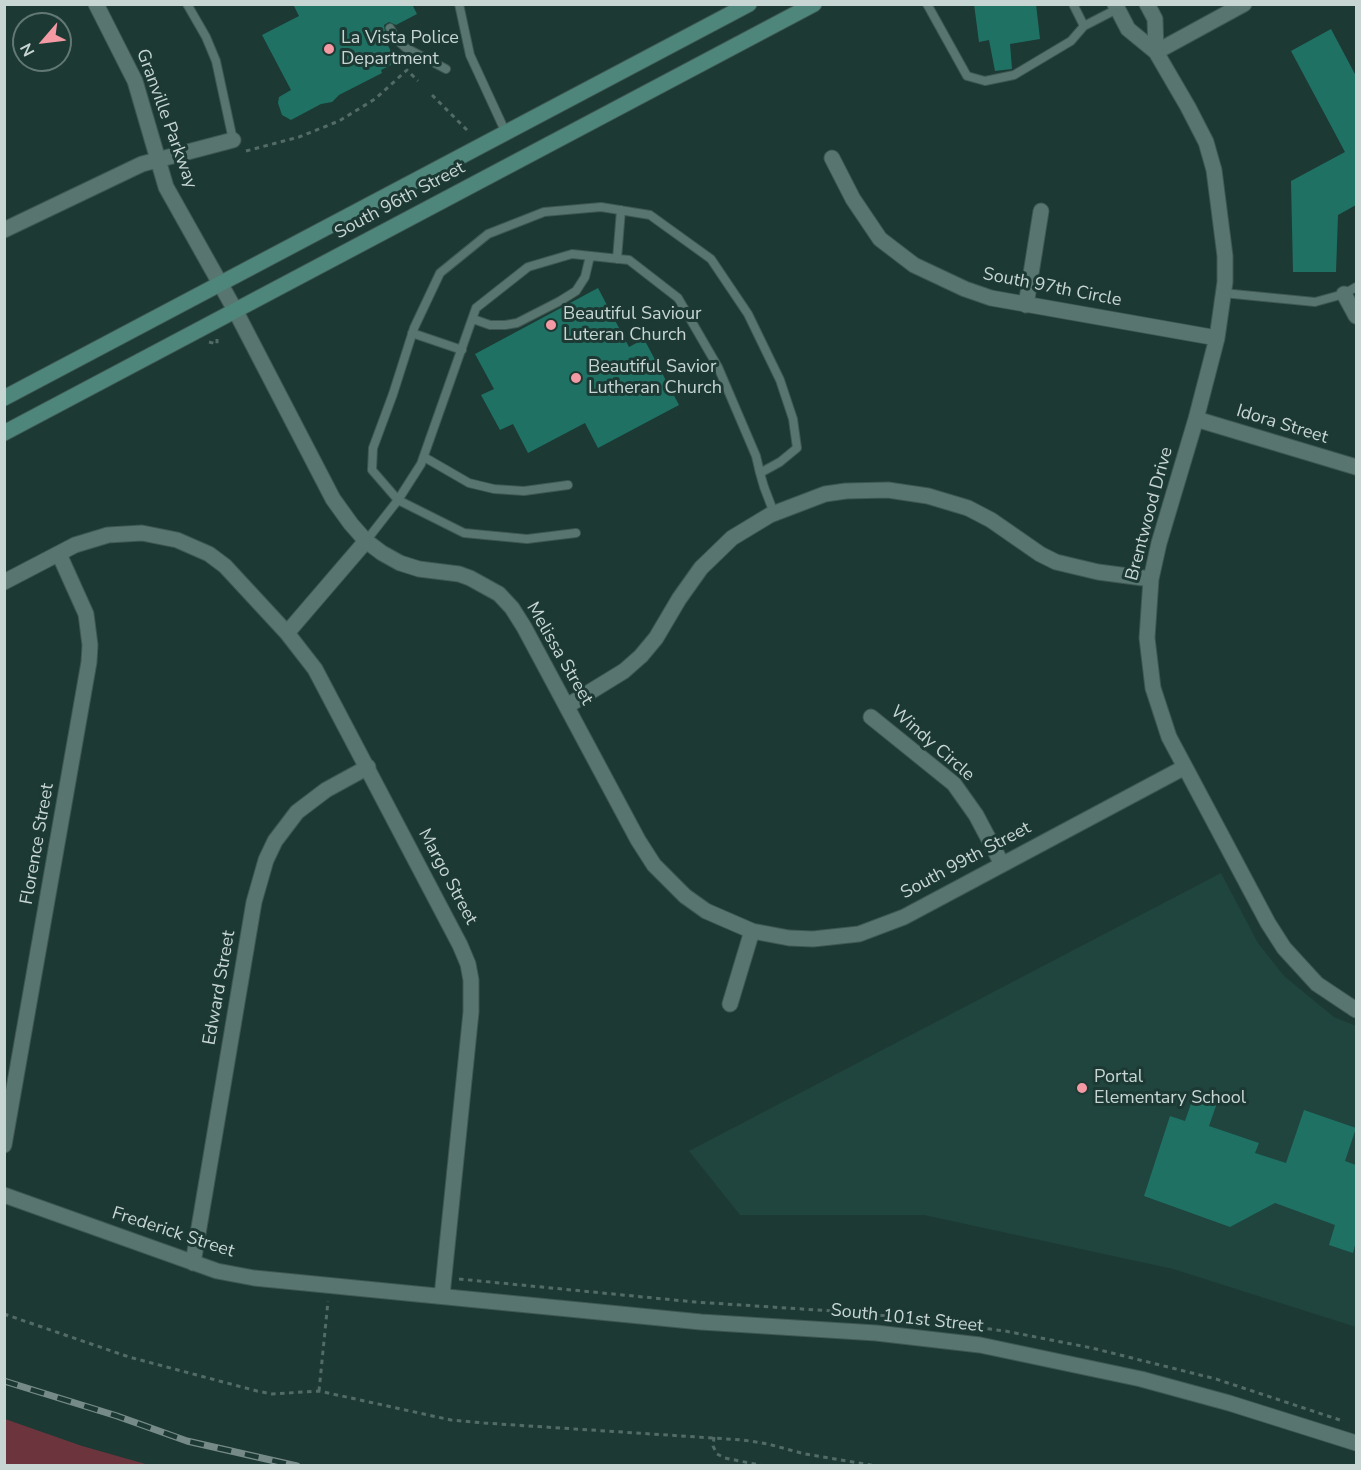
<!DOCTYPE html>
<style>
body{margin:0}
#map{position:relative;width:1361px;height:1470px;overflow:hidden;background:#1d3934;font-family:"Nunito Sans",sans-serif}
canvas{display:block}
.frame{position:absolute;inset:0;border:6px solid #c7d6d3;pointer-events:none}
.north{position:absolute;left:12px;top:12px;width:60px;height:60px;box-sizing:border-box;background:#1d3934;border:2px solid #617874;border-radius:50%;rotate:242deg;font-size:16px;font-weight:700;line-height:24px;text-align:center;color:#c7d6d3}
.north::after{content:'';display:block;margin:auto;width:21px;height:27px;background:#f49aa4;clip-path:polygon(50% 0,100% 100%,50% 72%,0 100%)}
</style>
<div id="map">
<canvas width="1361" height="1470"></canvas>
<div class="frame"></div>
<div class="north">N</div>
</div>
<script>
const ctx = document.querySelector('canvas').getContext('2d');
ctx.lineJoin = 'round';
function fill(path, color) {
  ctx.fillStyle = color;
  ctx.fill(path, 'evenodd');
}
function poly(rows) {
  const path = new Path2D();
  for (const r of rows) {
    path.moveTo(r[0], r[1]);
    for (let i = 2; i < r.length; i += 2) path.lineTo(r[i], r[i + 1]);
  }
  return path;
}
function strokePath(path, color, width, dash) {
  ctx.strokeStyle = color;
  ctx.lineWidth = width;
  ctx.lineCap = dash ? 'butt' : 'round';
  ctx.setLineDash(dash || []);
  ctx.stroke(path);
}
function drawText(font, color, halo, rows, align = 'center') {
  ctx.font = font + ' "Nunito Sans",sans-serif';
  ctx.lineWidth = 6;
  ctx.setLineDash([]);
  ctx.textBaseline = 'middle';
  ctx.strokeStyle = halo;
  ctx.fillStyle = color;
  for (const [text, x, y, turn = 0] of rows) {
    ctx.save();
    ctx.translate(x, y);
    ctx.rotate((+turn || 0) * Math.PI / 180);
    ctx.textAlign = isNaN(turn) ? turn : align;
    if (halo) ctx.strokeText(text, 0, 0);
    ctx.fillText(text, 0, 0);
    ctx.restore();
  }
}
const built = poly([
 [1221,873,1258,943,1284,976,1334,1017,1356,1026,1356,1327,1173,1269,924,1215,740,1215,689,1151]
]);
const green = poly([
 [5,1419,82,1446,149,1465,5,1465]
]);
const building = poly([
 [293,4,412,4,417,14,396,25,389,22,384,25,385,31,381,33,397,62,381,70,382,73,339,95,332,102,321,104,291,120,282,115,278,103,279,97,291,90,262,35,299,16],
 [974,4,1036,4,1040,39,1010,44,1012,69,995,71,989,40,979,42],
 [1331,29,1356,76,1356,205,1338,215,1336,272,1293,272,1291,181,1345,152,1291,51],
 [598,288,629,347,644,339,679,405,598,448,585,423,528,453,513,424,500,430,481,395,494,389,475,354],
 [1194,1095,1217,1103,1209,1126,1259,1143,1255,1153,1286,1163,1304,1110,1356,1128,1345,1161,1356,1165,1356,1241,1353,1253,1329,1245,1335,1225,1275,1203,1230,1227,1144,1196,1170,1116,1185,1121]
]);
const path = poly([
 [432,95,470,133],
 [246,151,299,137,339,121,375,99,407,70,418,81],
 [209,342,217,344,217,339],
 [459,1279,695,1302,863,1313,1005,1331,1092,1348,1216,1379,1343,1421],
 [4,1314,129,1357,257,1391,272,1394,319,1391,451,1420,484,1423,743,1440,768,1444,805,1454,876,1466],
 [319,1391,328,1301],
 [714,1437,713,1446,717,1454,725,1458,764,1466]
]);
const service = poly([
 [187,4,206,37,216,61,233,140],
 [459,4,470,55,506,133],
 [927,4,967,76,985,81,1014,75,1071,41,1084,26,1117,9],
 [1073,4,1084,26],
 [390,28,397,40,406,48,446,69],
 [617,259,621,210],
 [1223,293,1315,302,1344,294,1356,287],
 [473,319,490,325,505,325,517,323,560,301,576,291,585,277,590,256],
 [412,333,462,350],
 [424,457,469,483,494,489,524,491,568,485],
 [760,473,780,462,797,448,793,419,780,380,748,314,711,259,650,215,601,207,544,212,488,234,440,273,414,328,393,394,373,448,372,470,398,500,421,464,476,308,528,267,572,254,629,260,678,298,718,367,756,456,760,473,764,487,774,513],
 [366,541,398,500,464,533,527,539,576,533]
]);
const minor = poly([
 [96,4,135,81,166,187,235,310,333,499,351,524,366,541,382,553,400,563,419,569,459,574,470,578,499,594,512,608,524,627,638,840,654,865,685,896,706,911,752,931,789,938,813,939,859,934,904,917,1185,767],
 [1115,4,1128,29,1156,52,1188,107,1206,142,1214,170,1225,256,1225,282,1217,338,1196,419,1159,543,1151,579,1147,638,1153,688,1169,737,1185,767,1268,923,1284,948,1317,984,1356,1010],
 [1147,4,1155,19,1156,52],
 [1156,52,1244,4],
 [832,158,853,199,880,239,914,265,965,289,991,298,1217,338],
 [4,230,142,164,233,140],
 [1344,294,1356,316],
 [1026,305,1041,211],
 [1196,419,1356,467],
 [4,582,75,545,108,535,142,533,177,540,209,554,225,566,287,633,315,669,460,945,468,964,471,980,471,1012,442,1296],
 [287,633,366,541],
 [567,706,624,671,641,656,656,638,679,599,701,568,732,538,770,515,825,494,846,491,888,490,928,496,968,508,991,520,1040,554,1056,562,1098,572,1151,579],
 [871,717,954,784,976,815,1002,864],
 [730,1004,752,931],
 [4,1145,89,662,90,645,86,614,59,554],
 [4,1195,217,1271,254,1278,701,1322,876,1333,980,1345,1141,1379,1229,1403,1356,1443],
 [193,1263,254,902,266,860,275,841,297,812,326,790,368,767]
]);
const secondary = poly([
 [4,398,749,4],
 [4,433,814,4]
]);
const rail = poly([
 [4,1381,117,1416,187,1441,297,1466]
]);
const markers = [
 [329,49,6,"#f49aa4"],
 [551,325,6,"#f49aa4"],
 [576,378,6,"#f49aa4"],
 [1082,1088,6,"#f49aa4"]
];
const poiNames = [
 ["La Vista Police",341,39],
 ["Department",341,60],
 ["Beautiful Saviour",563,315],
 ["Luteran Church",563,336],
 ["Beautiful Savior",588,368],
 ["Lutheran Church",588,389],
 ["Portal",1094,1078],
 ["Elementary School",1094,1099]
];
const streetNames = [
 ["Granville Parkway",166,119,70],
 ["South 96th Street",400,201,-28],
 ["South 97th Circle",1052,288,11],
 ["Idora Street",1282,425,17],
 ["Brentwood Drive",1150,514,-75],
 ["Melissa Street",559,654,60],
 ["Windy Circle",932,744,41],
 ["Florence Street",38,844,-80],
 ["South 99th Street",966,861,-28],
 ["Margo Street",447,877,62],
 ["Edward Street",220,988,-80],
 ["Frederick Street",173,1233,18],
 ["South 101st Street",907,1319,6]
];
fill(built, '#1f453e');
fill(green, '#6c353d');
fill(building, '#1f7164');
strokePath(service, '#3e5752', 10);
strokePath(minor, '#3e5752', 17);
strokePath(secondary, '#3e5752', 17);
strokePath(path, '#536b66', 3, [4.5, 4.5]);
strokePath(service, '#58756f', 8);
strokePath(minor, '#58756f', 15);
strokePath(secondary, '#4e867c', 15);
strokePath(rail, '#768b87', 7);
strokePath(rail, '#1d3934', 4.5, [14]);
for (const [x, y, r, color] of markers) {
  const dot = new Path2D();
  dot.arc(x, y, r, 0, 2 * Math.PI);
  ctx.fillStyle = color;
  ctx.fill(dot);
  strokePath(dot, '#1d3934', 2);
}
drawText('18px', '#c7d6d3', '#1d3934', poiNames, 'left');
drawText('18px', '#c7d6d3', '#1d3934', streetNames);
</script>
